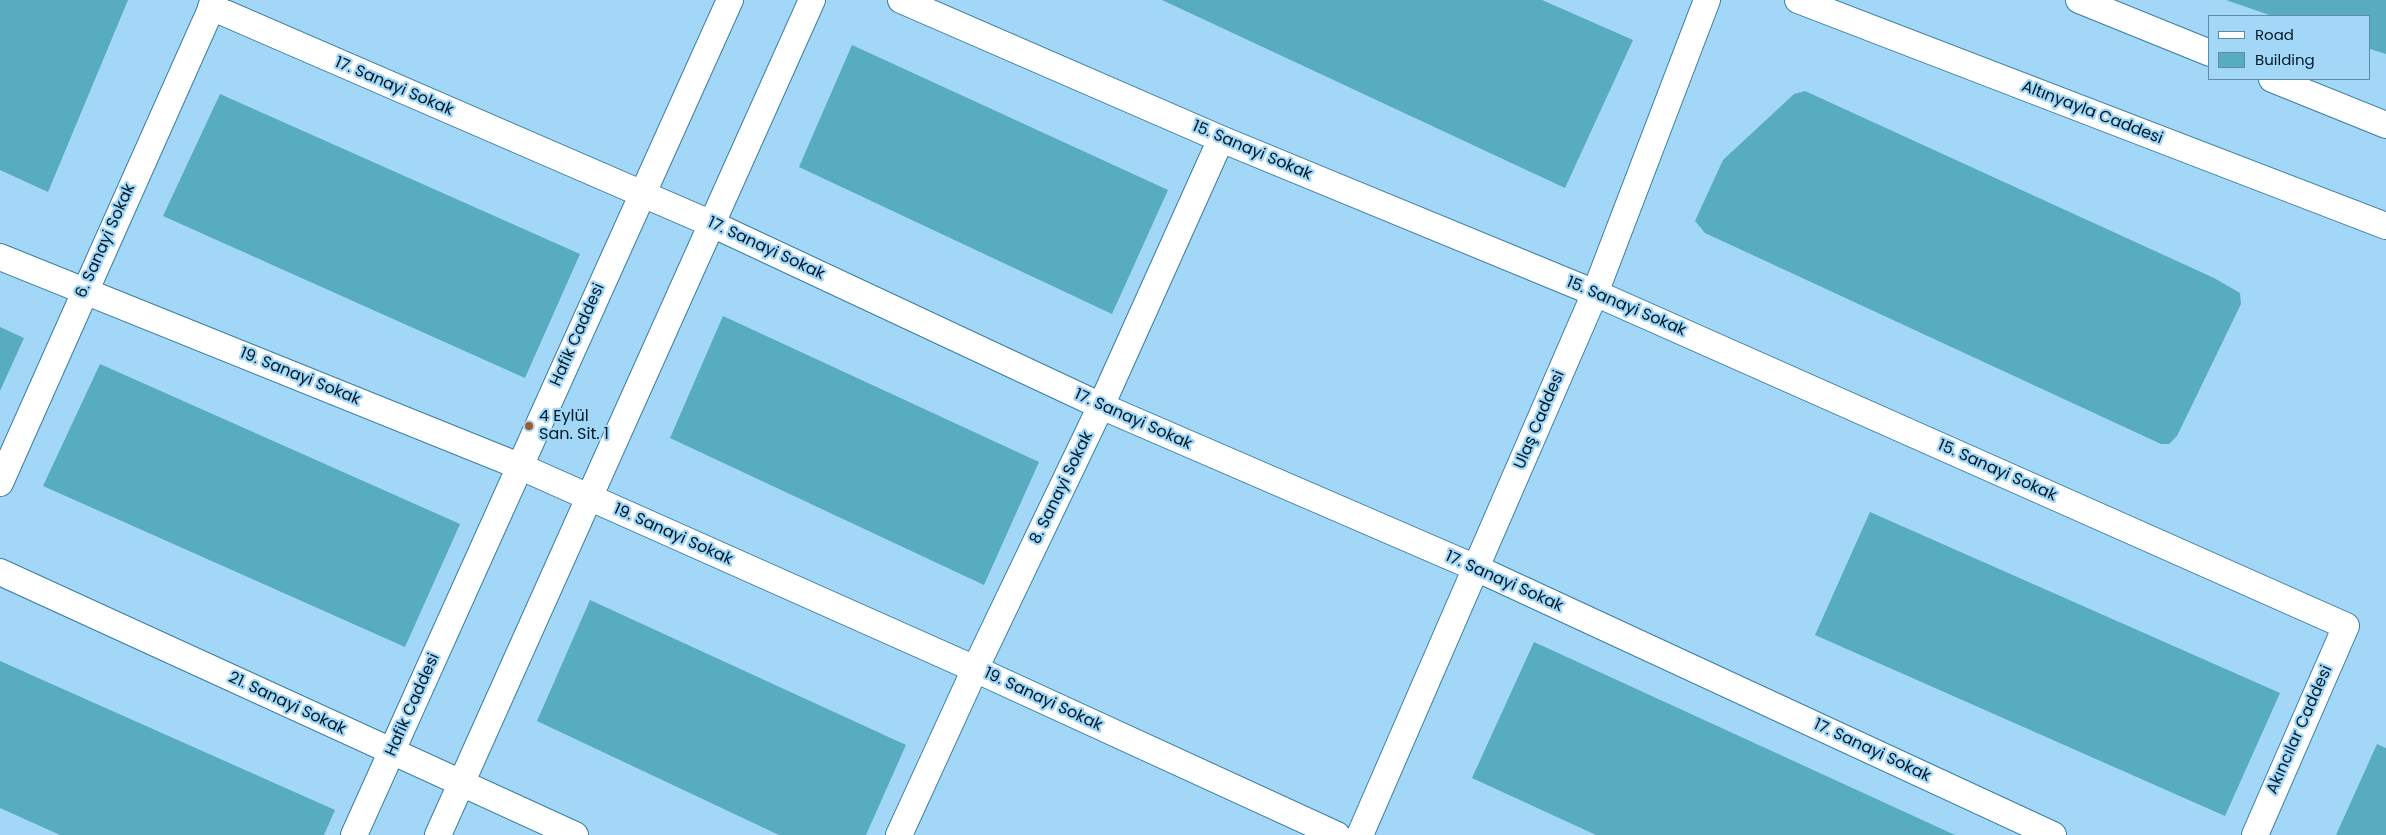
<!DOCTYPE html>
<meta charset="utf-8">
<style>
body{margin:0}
#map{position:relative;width:2386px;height:835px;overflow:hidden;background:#a2d7f7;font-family:Poppins,sans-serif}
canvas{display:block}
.legend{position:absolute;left:2208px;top:15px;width:162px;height:65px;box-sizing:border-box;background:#a2d7f7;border:1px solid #618ba4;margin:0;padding:6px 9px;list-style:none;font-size:15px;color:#001927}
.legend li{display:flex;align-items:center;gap:10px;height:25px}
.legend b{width:25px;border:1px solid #618ba4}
</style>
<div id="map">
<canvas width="2386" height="835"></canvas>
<ul class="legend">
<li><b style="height:6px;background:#fff"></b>Road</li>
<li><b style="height:14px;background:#58acbf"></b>Building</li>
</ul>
</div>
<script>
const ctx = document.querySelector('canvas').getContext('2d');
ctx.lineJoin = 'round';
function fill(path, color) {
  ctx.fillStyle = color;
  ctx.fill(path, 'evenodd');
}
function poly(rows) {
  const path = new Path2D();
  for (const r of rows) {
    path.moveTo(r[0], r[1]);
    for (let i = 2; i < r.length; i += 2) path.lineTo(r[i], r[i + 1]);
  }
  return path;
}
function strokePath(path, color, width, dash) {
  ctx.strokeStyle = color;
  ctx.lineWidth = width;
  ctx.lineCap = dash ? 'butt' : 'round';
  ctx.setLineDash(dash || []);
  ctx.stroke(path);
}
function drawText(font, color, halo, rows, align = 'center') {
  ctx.font = font + ' Poppins,sans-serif';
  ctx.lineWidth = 4.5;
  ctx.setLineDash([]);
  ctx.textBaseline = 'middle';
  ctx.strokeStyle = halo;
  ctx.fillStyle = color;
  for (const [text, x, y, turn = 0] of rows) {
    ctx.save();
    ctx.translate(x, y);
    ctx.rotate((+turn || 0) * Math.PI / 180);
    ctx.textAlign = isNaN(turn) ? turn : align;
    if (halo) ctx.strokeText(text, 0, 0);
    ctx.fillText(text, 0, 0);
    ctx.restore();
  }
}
const building = poly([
 [0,0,128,0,48,192,0,170],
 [1162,0,1542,0,1633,40,1565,188],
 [2226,0,2386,0,2386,54,2370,49,2370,16,2272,16],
 [852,45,1168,190,1112,314,799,167],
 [1805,91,2214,278,2240,293,2241,304,2177,436,2169,444,2161,444,1705,233,1695,221,1723,160,1794,94],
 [220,94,580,254,525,378,163,216],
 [723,316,1039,462,984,585,670,438],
 [0,327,24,338,0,391],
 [100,364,460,524,405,647,43,486],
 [1870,512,2280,693,2225,816,1815,635],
 [590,600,906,745,866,835,779,835,537,721],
 [1534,642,1955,835,1596,835,1472,778],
 [0,661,335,810,324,835,60,835,0,808],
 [2377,744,2386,748,2386,835,2336,835]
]);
const street = poly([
 [901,0,1221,139,1595,293,2346,626,2255,835],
 [1798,0,2386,226],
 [2079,0,2210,53],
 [211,7,712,224,1101,406,1476,568,2053,835],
 [2272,79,2386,125],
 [0,257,519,466,975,669,1337,835],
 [0,483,215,0],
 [0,572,575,835],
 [354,835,730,0],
 [438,835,812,0],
 [899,835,975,669,1101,406,1221,139],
 [1360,835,1595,293,1707,0]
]);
const markers = [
 [529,426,5,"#9f5c2b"]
];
const streetNames = [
 ["17. Sanayi Sokak",394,87,23],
 ["Altınyayla Caddesi",2092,113,21],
 ["15. Sanayi Sokak",1252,151,23],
 ["6. Sanayi Sokak",106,241,-66],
 ["17. Sanayi Sokak",766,249,25],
 ["15. Sanayi Sokak",1626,307,23],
 ["Hafik Caddesi",578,335,-66],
 ["19. Sanayi Sokak",300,377,22],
 ["17. Sanayi Sokak",1133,420,24],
 ["Ulaş Caddesi",1540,420,-67],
 ["15. Sanayi Sokak",1997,471,24],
 ["8. Sanayi Sokak",1062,488,-64],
 ["19. Sanayi Sokak",673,535,24],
 ["17. Sanayi Sokak",1504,582,24],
 ["19. Sanayi Sokak",1043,700,25],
 ["21. Sanayi Sokak",287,704,25],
 ["Hafik Caddesi",413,705,-66],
 ["Akıncılar Caddesi",2300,730,-66],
 ["17. Sanayi Sokak",1872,751,25]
];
const poiNames = [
 ["4 Eylül",539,417],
 ["San. Sit. 1",539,435]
];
fill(building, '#58acbf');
strokePath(street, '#397da1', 28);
strokePath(street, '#fff', 26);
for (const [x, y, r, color] of markers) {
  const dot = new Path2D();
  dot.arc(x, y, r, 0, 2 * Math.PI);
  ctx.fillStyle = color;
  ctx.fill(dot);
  strokePath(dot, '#a2d7f7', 2);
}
drawText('16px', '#001927', '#a2d7f7', streetNames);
drawText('16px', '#001927', '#a2d7f7', poiNames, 'left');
</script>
